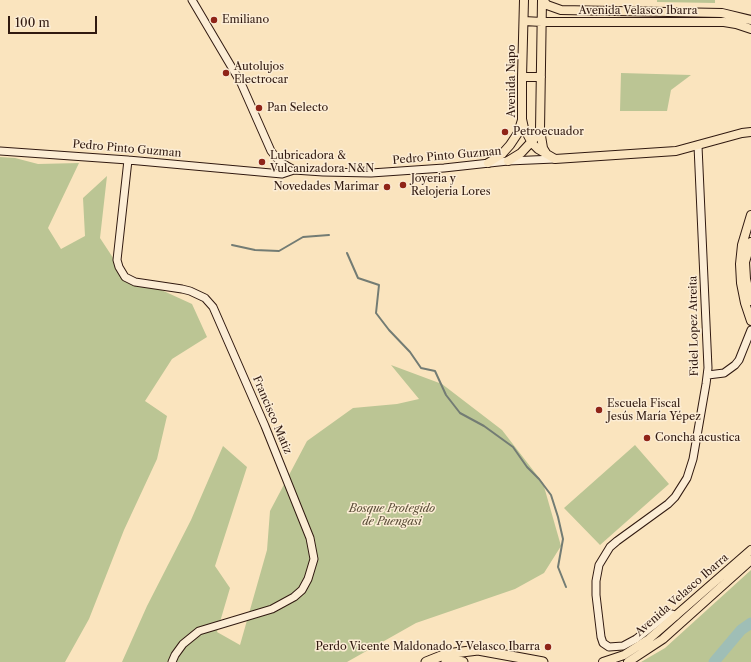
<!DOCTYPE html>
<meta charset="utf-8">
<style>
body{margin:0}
#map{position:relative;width:751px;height:662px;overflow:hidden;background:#fae4be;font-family:"Libre Caslon Text",serif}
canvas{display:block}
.scale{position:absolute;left:8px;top:16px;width:89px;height:18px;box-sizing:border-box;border:2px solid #301910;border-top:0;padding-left:5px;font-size:12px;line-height:14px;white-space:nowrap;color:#301910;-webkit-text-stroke:3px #fcedd5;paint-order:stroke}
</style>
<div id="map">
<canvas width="751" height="662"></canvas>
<div class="scale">100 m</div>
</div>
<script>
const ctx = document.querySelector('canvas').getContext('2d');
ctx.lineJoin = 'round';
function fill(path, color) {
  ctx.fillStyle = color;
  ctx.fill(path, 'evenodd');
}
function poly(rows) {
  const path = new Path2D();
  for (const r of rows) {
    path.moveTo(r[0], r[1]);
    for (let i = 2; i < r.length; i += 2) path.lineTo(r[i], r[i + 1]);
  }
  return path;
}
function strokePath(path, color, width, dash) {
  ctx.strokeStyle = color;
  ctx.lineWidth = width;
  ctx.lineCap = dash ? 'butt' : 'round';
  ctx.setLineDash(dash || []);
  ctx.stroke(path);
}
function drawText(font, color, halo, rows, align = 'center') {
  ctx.font = font + ' "Libre Caslon Text",serif';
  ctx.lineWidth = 3;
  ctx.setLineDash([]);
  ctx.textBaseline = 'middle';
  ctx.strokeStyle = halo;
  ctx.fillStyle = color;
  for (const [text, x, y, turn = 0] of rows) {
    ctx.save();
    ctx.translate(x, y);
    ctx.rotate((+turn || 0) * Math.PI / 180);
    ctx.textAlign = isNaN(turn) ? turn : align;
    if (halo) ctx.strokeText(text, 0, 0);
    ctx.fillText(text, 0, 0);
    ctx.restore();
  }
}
const green = poly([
 [657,0,715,0,715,3,657,2],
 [621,73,691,75,671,90,667,111,620,111],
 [0,157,15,158,38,164,79,163,48,228,61,249,85,236,83,198,107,176,100,238,125,276,157,288,192,304,207,337,172,359,145,401,167,416,157,459,124,530,89,619,65,662,0,662],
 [391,365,442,384,502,430,543,483,561,546,544,573,515,589,416,623,347,662,122,662,147,606,191,520,223,446,247,467,215,566,230,588,217,632,240,645,267,550,270,511,307,441,353,408,397,404,419,399],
 [635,445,669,484,600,545,564,508],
 [751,570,751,662,641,662,665,648]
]);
const stream = poly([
 [232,245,255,250,279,251,303,237,329,235],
 [347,253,358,278,379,285,376,313,389,330,410,352,421,368,435,371,446,395,460,413,484,426,513,447,527,467,539,479,551,495,558,517,563,539,558,567,566,587]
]);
const river = poly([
 [714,662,741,630,751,623]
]);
const secondary = poly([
 [192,0,241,83,271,151,280,162,294,170],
 [0,151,128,160,282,174,294,170,323,172,371,173,444,168,508,161,555,159],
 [128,160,117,260,119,267,125,277,135,282,182,289,190,291,205,298,213,307,265,426,310,538,314,559,308,579,302,590,294,597,272,609,199,631,183,644,175,655,172,662],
 [708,375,724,373,735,365,739,360,751,330],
 [676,616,672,614,668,614,636,639,623,646,609,647,603,643,601,637,596,595,596,581,599,565,610,547,617,541,668,504,675,497,687,478,693,459,706,384,708,368,698,146]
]);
const primary = poly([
 [524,0,522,77,522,119,524,128,532,143,538,149,550,156,555,159,676,151,742,133,751,132],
 [542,0,540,130,543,148,546,153],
 [543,0,547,5,561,10,722,13,751,20],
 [524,21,542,22,724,22,736,24,751,29],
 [522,77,541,77],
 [508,161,521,153,534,139],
 [488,163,502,154,510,145,518,133,522,120],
 [751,215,742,245,740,264,741,283,745,303,751,321],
 [751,242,745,262,746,279,751,301],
 [603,662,624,655,649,639,751,550],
 [628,662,663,639,751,560]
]);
const highway = poly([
 [426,662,446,654,478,650,543,662],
 [446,662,454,660,463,662]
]);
const markers = [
 [214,20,4,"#8f2418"],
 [226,73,4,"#8f2418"],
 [259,108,4,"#8f2418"],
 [505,132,4,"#8f2418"],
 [262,162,4,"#8f2418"],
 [403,185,4,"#8f2418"],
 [387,187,4,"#8f2418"],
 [599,410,4,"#8f2418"],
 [647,438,4,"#8f2418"],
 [548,647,4,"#8f2418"]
];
const streetNames = [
 ["Avenida Velasco Ibarra",638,11],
 ["Avenida Napo",512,81,-90],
 ["Pedro Pinto Guzman",127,149,5],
 ["Pedro Pinto Guzman",447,156,-5],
 ["Fidel Lopez Atreita",694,326,-91],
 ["Francisco Matiz",272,415,67],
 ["Avenida Velasco Ibarra",682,595,-41]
];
const poiNames = [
 ["Emiliano",222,20],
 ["Autolujos",234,67],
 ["Electrocar",234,80],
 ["Pan Selecto",267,108],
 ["Petroecuador",513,132],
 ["Lubricadora &",270,156],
 ["Vulcanizadora N&N",270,169],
 ["Joyeria y",411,179],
 ["Relojeria Lores",411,192],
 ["Novedades Marimar",379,187,"right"],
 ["Escuela Fiscal",607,404],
 ["Jesús María Yépez",607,417],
 ["Concha acustica",655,438],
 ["Perdo Vicente Maldonado Y Velasco Ibarra",540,647,"right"]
];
const parkNames = [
 ["Bosque Protegido",392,509],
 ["de Puengasi",392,522]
];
fill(green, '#bbc594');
strokePath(stream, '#737c74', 2);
strokePath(river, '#9fbeb6', 11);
strokePath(secondary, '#301910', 9);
strokePath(primary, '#301910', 10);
strokePath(highway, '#301910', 11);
strokePath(secondary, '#fcedd5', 7);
strokePath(primary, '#fae4be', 8);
strokePath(highway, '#fae4be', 9);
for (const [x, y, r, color] of markers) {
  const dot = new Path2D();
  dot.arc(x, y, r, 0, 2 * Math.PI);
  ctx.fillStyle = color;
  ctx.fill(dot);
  strokePath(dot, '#fcedd5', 1.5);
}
drawText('11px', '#301910', '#fcedd5', streetNames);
drawText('11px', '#301910', '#fcedd5', poiNames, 'left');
drawText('italic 11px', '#5a4d38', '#fcedd5', parkNames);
</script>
